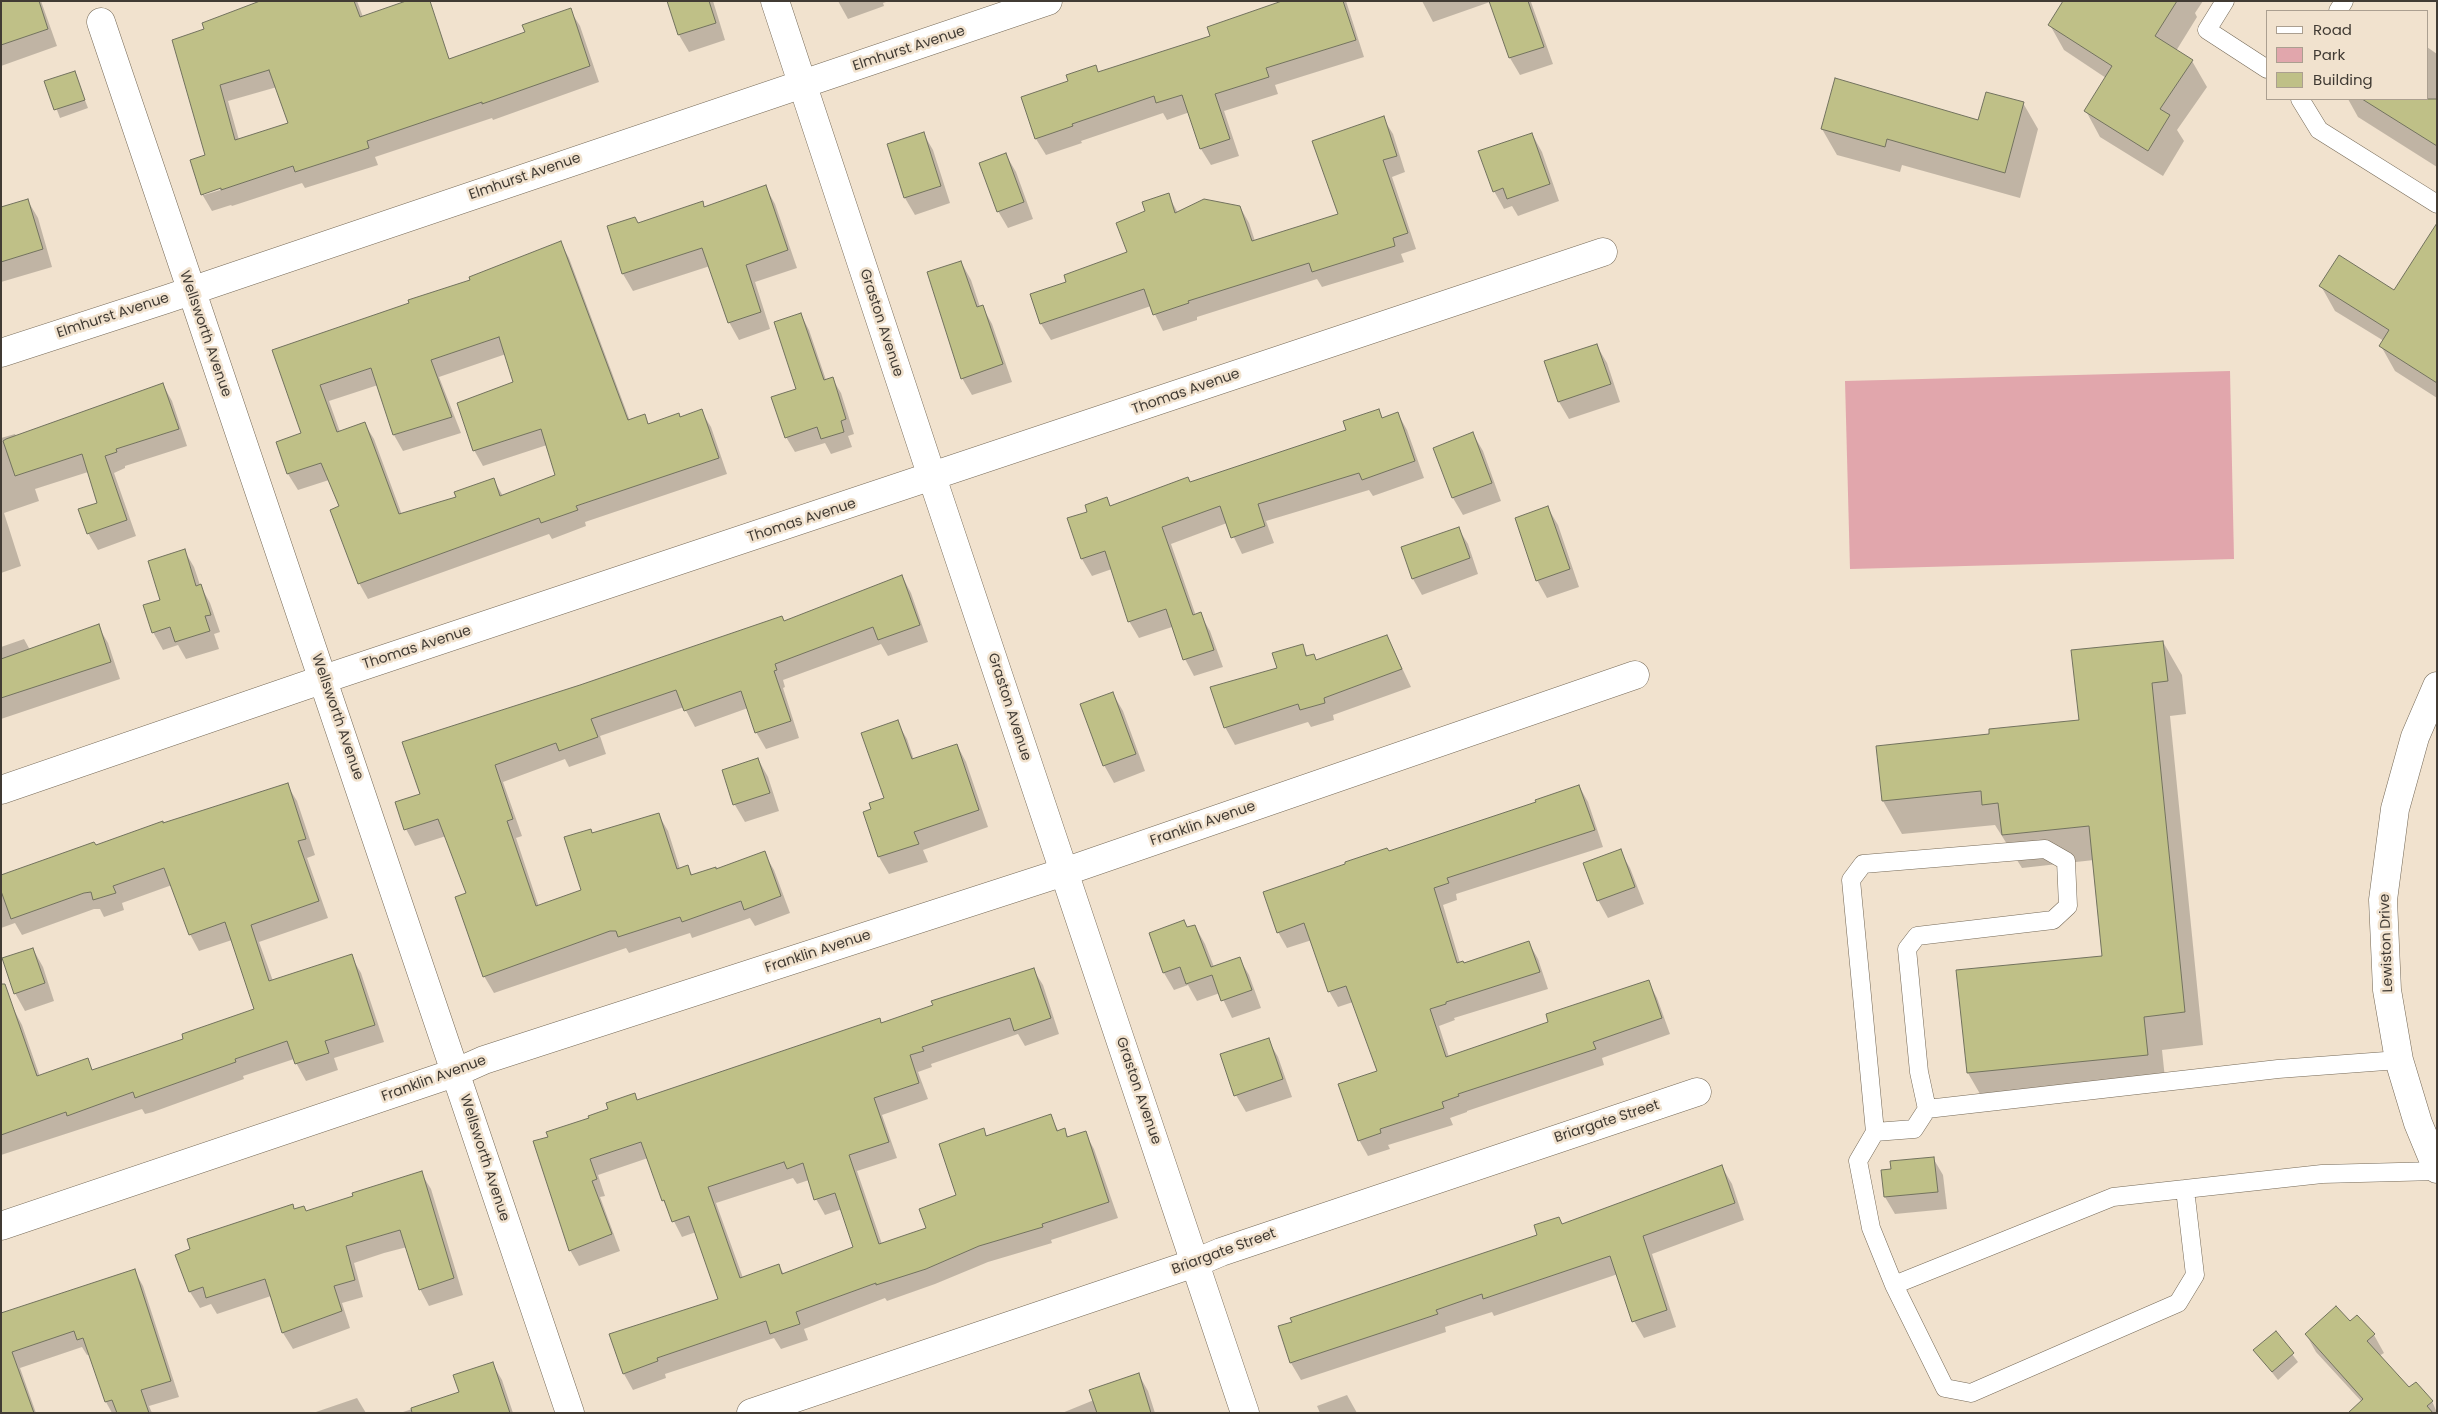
<!DOCTYPE html>
<style>
body{margin:0}
#map{position:relative;width:2438px;height:1414px;overflow:hidden;background:#f1e2ce;font-family:Poppins,sans-serif}
canvas{display:block}
.frame{position:absolute;inset:0;border:2px solid #413b34;pointer-events:none}
.legend{position:absolute;left:2266px;top:10px;width:162px;height:90px;box-sizing:border-box;background:#f1e2ce;border:1px solid #ab9f90;margin:0;padding:6px 9px;list-style:none;font-size:15px;color:#413b34}
.legend li{display:flex;align-items:center;gap:10px;height:25px}
.legend b{width:25px;border:1px solid #ab9f90}
</style>
<div id="map">
<canvas width="2438" height="1414"></canvas>
<div class="frame"></div>
<ul class="legend">
<li><b style="height:6px;background:#fff"></b>Road</li>
<li><b style="height:14px;background:#e1a6ac"></b>Park</li>
<li><b style="height:14px;background:#bfc087"></b>Building</li>
</ul>
</div>
<script>
const ctx = document.querySelector('canvas').getContext('2d');
ctx.lineJoin = 'round';
function fill(path, color) {
  ctx.fillStyle = color;
  ctx.fill(path, 'evenodd');
}
function poly(rows) {
  const path = new Path2D();
  for (const r of rows) {
    path.moveTo(r[0], r[1]);
    for (let i = 2; i < r.length; i += 2) path.lineTo(r[i], r[i + 1]);
  }
  return path;
}
function strokePath(path, color, width, dash) {
  ctx.strokeStyle = color;
  ctx.lineWidth = width;
  ctx.lineCap = dash ? 'butt' : 'round';
  ctx.setLineDash(dash || []);
  ctx.stroke(path);
}
function drawText(font, color, halo, rows, align = 'center') {
  ctx.font = font + ' Poppins,sans-serif';
  ctx.lineWidth = 5;
  ctx.setLineDash([]);
  ctx.textBaseline = 'middle';
  ctx.strokeStyle = halo;
  ctx.fillStyle = color;
  for (const [text, x, y, turn = 0] of rows) {
    ctx.save();
    ctx.translate(x, y);
    ctx.rotate((+turn || 0) * Math.PI / 180);
    ctx.textAlign = isNaN(turn) ? turn : align;
    if (halo) ctx.strokeText(text, 0, 0);
    ctx.fillText(text, 0, 0);
    ctx.restore();
  }
}
const green = poly([
 [2230,371,2234,559,1850,569,1845,381]
]);
const shadow = poly([
 [1,1,41,1,57,46,1,66],
 [264,1,357,1,363,17,436,64,526,33,570,10,580,26,599,82,493,120,492,118,375,157,378,165,305,188,302,183,232,206,231,205,212,211,202,194,206,156,206,30],
 [277,87,289,124,239,140,228,101],
 [226,185,227,188,204,195,204,192],
 [668,1,713,1,725,40,689,52,679,35],
 [838,1,889,1,883,3,884,6,848,19],
 [1286,1,1346,1,1364,57,1275,85,1278,94,1224,111,1239,156,1211,165,1201,149,1190,112,1167,120,1163,113,1081,141,1082,143,1046,155,1036,139,1023,98,1070,82,1095,67,1099,73,1211,37],
 [1422,1,1533,1,1531,2,1553,64,1520,75,1510,58,1490,2,1433,22],
 [2135,1,2203,1,2195,13,2197,17,2176,51,2192,61,2207,87,2177,130,2184,141,2163,176,2100,137,2086,111,2106,78,2064,50,2050,25],
 [2427,47,2437,54,2437,167,2358,117,2348,99,2427,99],
 [74,72,88,108,60,118,46,81],
 [2023,103,2038,129,2020,198,1902,165,1900,172,1837,155,1822,129,1979,121],
 [1383,118,1393,134,1405,172,1392,177,1416,249,1401,254,1404,262,1322,287,1317,279,1197,317,1197,320,1163,331,1151,306,1051,340,1041,324,1031,295,1068,282,1129,253,1147,212,1168,195,1178,213,1240,207,1249,223,1255,241,1340,214],
 [923,133,933,150,950,203,915,215,905,198],
 [1532,134,1542,152,1559,201,1518,216,1512,206,1504,209,1494,191],
 [1006,155,1016,172,1033,219,1008,228,998,211],
 [765,186,775,204,797,268,755,282,770,329,739,340,729,322,710,266,633,291,623,274,608,227,638,224,702,203,705,208],
 [28,201,38,218,52,267,1,282,1,209],
 [560,242,569,258,630,421,644,416,649,425,681,418,701,411,711,427,727,474,585,522,586,526,552,539,549,534,368,599,359,583,340,507,329,480,298,490,288,474,278,442,302,434,274,351,472,281],
 [506,354,515,383,474,450,483,466,547,445,557,476,503,496,493,479,457,497,402,515,374,439,364,423,340,432,329,401,378,385,394,435,403,451,461,433,439,377],
 [2437,247,2437,398,2395,371,2381,346,2384,341,2335,311,2321,286,2394,291],
 [961,262,971,280,980,307,982,306,992,324,1012,382,972,395,962,378],
 [801,315,809,330,826,380,832,378,841,393,854,434,848,436,852,447,831,454,825,443,795,452,786,437,798,389],
 [1597,346,1607,363,1620,402,1569,419,1559,402],
 [163,385,172,401,187,446,125,466,125,468,114,473,136,536,98,550,88,533,98,504,88,472,35,489,39,501,4,513,21,566,1,573,1,438,15,434,16,436],
 [1378,410,1383,419,1398,414,1407,430,1424,478,1373,496,1369,490,1266,521,1274,543,1242,554,1227,523,1171,544,1196,616,1200,614,1210,631,1223,667,1194,676,1185,659,1172,627,1139,638,1129,621,1112,569,1092,576,1082,559,1069,519,1089,513,1106,499,1111,507,1190,483,1348,431],
 [1473,434,1483,451,1501,501,1463,515,1453,498],
 [1548,508,1558,525,1579,587,1547,598,1537,580],
 [1458,528,1468,544,1478,574,1422,595,1413,579,1402,548],
 [184,550,194,567,200,585,210,603,220,632,214,634,219,649,186,659,178,645,163,650,153,632],
 [902,576,911,593,928,642,888,656,881,644,783,680,785,687,783,688,799,738,766,749,756,732,748,708,695,727,684,707,600,736,606,754,569,767,565,759,503,782,522,836,516,838,539,907,582,891,593,835,658,814,668,831,680,869,687,866,693,876,716,870,764,853,774,870,790,913,755,926,750,918,692,938,690,933,629,953,626,948,494,993,484,976,467,894,446,836,415,846,406,829,421,794,784,622],
 [98,626,108,643,120,679,1,719,1,647,24,639,30,650],
 [1387,636,1411,687,1333,715,1334,720,1311,727,1308,722,1235,745,1225,727,1302,646,1308,657,1313,655,1317,661],
 [2163,642,2182,675,2186,714,2170,716,2203,1045,2162,1050,2166,1088,1987,1106,1968,1073,2104,957,2094,860,2022,868,1995,825,1902,834,1883,801,1991,736,2080,721],
 [1113,694,1123,711,1145,771,1114,783,1104,765],
 [897,722,907,739,914,760,957,745,966,762,988,827,923,850,928,862,889,874,879,857,864,813,873,810,885,799],
 [758,759,768,777,779,811,745,822,735,805,723,771],
 [287,785,297,801,315,855,307,858,328,918,259,942,273,981,351,956,361,973,384,1042,334,1058,338,1070,306,1081,294,1059,243,1076,244,1079,153,1112,145,1114,142,1109,1,1155,1,1012,13,1008,22,1025,40,1077,87,1060,93,1071,184,1039,255,1010,232,940,199,951,190,934,172,885,122,903,124,910,104,917,100,909,94,909,22,935,15,923,1,928,1,877],
 [1579,786,1588,802,1603,847,1456,894,1457,900,1443,905,1460,963,1464,964,1529,943,1538,959,1548,989,1454,1018,1455,1020,1439,1026,1449,1057,1550,1023,1648,981,1657,998,1670,1034,1602,1058,1604,1065,1467,1111,1467,1112,1450,1118,1453,1125,1388,1145,1390,1149,1368,1156,1359,1140,1378,1071,1353,1002,1338,1007,1329,991,1312,940,1287,948,1278,932,1389,853,1537,803],
 [1620,851,1630,868,1644,904,1608,918,1598,900],
 [1195,926,1205,944,1214,967,1239,958,1249,975,1261,1008,1232,1018,1220,993,1197,1001,1188,985,1174,990,1164,973,1188,928],
 [33,949,43,967,54,1001,25,1011,15,993],
 [1033,969,1043,985,1059,1034,1025,1046,1018,1034,931,1064,932,1067,918,1072,928,1099,882,1115,897,1158,857,1171,882,1244,927,1229,958,1196,983,1130,987,1137,1050,1116,1059,1132,1064,1130,1069,1138,1085,1133,1094,1149,1118,1218,1051,1240,1052,1243,988,1262,935,1284,887,1301,885,1298,804,1329,808,1340,781,1349,774,1338,665,1374,666,1378,633,1390,624,1374,720,1300,696,1232,682,1237,663,1200,648,1158,598,1175,605,1196,600,1197,620,1251,579,1266,570,1250,549,1138,610,1110,634,1095,638,1101,879,1019,882,1024],
 [793,1178,797,1184,809,1180,816,1199,825,1215,842,1209,855,1248,784,1274,779,1266,743,1278,716,1203],
 [1268,1040,1278,1057,1292,1097,1246,1112,1236,1095],
 [1933,1158,1943,1175,1947,1209,1895,1214,1885,1197],
 [1722,1167,1732,1184,1744,1220,1652,1254,1676,1327,1644,1338,1634,1321,1618,1274,1494,1316,1492,1312,1445,1327,1446,1332,1301,1380,1291,1363,1539,1236],
 [421,1173,431,1189,463,1295,429,1306,420,1289,407,1247,384,1253,354,1263,363,1297,342,1303,350,1328,293,1349,283,1333,271,1296,217,1314,211,1304,200,1308,190,1292,176,1255,292,1206,295,1211,306,1213],
 [134,1270,143,1286,179,1397,149,1406,152,1413,112,1413,106,1402,90,1354,87,1355,82,1347,20,1368,36,1413,1,1413,1,1315],
 [2350,1323,2374,1335,2384,1353,2379,1356,2409,1389,2432,1401,2437,1413,2351,1413,2362,1402,2316,1352,2306,1334],
 [2276,1333,2298,1362,2278,1380,2255,1351],
 [492,1363,502,1380,513,1413,400,1413,461,1393],
 [1139,1375,1148,1391,1155,1413,1062,1413,1094,1400],
 [1347,1395,1357,1413,1320,1413,1317,1406],
 [357,1398,366,1413,313,1413]
]);
const building = poly([
 [1,1,39,1,48,29,1,45,1,1],
 [260,1,354,1,360,17,406,1,430,1,449,59,525,32,522,25,571,8,590,66,482,104,482,102,367,141,369,148,295,172,293,166,221,190,221,188,201,195,190,160,205,155,172,40,204,29,202,23,260,1],
 [269,70,288,123,235,140,220,85,269,70],
 [667,1,709,1,716,23,678,35,667,1],
 [1282,1,1343,1,1356,40,1266,68,1269,77,1215,94,1230,139,1200,149,1182,95,1156,103,1154,96,1072,124,1073,126,1035,139,1021,97,1068,81,1066,75,1096,65,1098,72,1210,36,1207,27,1282,1],
 [1489,1,1528,1,1544,47,1509,58,1489,1],
 [2063,1,2177,1,2155,36,2193,60,2160,109,2170,115,2148,151,2084,111,2112,66,2048,25,2063,1],
 [75,71,85,100,54,110,44,81,75,71],
 [1835,78,1978,120,1986,92,2024,102,2005,173,1887,139,1885,147,1821,129,1835,78],
 [2362,99,2437,99,2437,146,2362,99],
 [1384,116,1397,156,1383,160,1408,233,1393,238,1395,246,1312,272,1309,263,1188,301,1189,303,1153,315,1144,289,1040,324,1030,294,1066,282,1064,275,1127,252,1116,223,1145,211,1142,202,1169,193,1175,213,1204,199,1240,206,1252,241,1338,214,1312,141,1384,116],
 [924,132,941,186,904,198,887,144,924,132],
 [1532,133,1550,184,1507,199,1503,188,1493,192,1478,151,1532,133],
 [1006,153,1024,202,997,212,979,163,1006,153],
 [766,185,788,250,746,265,761,312,728,323,702,248,622,274,607,226,635,217,638,223,703,201,704,207,766,185],
 [28,199,43,249,1,262,1,207,28,199],
 [2437,223,2437,383,2379,346,2389,330,2319,286,2339,255,2394,290,2437,223],
 [561,241,628,420,645,414,648,424,679,413,680,417,702,409,719,458,576,506,578,510,541,523,539,518,358,584,330,510,339,506,321,463,287,474,276,442,301,433,272,350,409,303,408,300,470,280,469,277,561,241],
 [499,337,513,382,457,403,473,451,541,429,555,475,500,496,494,478,454,492,456,497,399,514,365,422,337,432,320,385,371,368,393,435,452,417,431,360,499,337],
 [961,261,977,307,983,305,1003,364,961,379,927,272,961,261],
 [801,313,824,380,833,377,846,419,841,421,844,432,821,439,817,427,785,438,771,397,796,389,774,322,801,313],
 [1597,344,1611,384,1558,402,1544,361,1597,344],
 [163,383,179,429,116,449,117,452,105,456,127,520,87,534,78,509,97,503,82,454,15,476,3,441,6,439,163,383],
 [1379,409,1382,418,1398,412,1415,461,1362,480,1359,473,1258,504,1265,526,1231,538,1220,506,1162,527,1193,615,1201,612,1214,650,1183,660,1166,609,1128,622,1105,551,1081,559,1067,518,1087,512,1085,505,1107,497,1110,506,1188,477,1190,482,1346,430,1343,421,1379,409],
 [1473,432,1492,483,1452,498,1433,448,1473,432],
 [1548,506,1570,569,1536,581,1515,518,1548,506],
 [1459,527,1470,558,1412,579,1401,547,1459,527],
 [185,549,196,586,201,584,211,615,205,616,210,631,175,642,170,627,152,633,143,605,160,600,148,561,185,549],
 [902,575,920,625,878,640,873,627,775,664,777,670,774,671,791,721,755,733,741,691,684,711,676,690,591,719,598,737,559,751,556,743,495,765,513,819,507,821,536,906,581,890,564,837,591,829,592,833,659,813,677,869,688,865,691,875,716,867,716,869,765,851,781,896,744,910,741,901,682,922,680,917,618,937,616,931,610,931,483,977,455,897,466,893,438,819,404,830,395,802,420,794,402,742,580,685,782,616,784,621,902,575],
 [99,624,111,662,1,698,1,659,99,624],
 [1387,635,1402,669,1324,698,1325,703,1300,710,1298,704,1224,728,1210,687,1277,668,1272,653,1303,644,1306,656,1314,654,1316,660,1387,635],
 [2163,641,2168,681,2152,683,2185,1012,2144,1017,2148,1055,1967,1073,1956,970,2102,956,2089,826,2002,835,1998,803,1982,805,1981,791,1882,801,1876,746,1989,734,1989,729,2079,720,2071,650,2163,641],
 [1113,692,1136,754,1103,766,1080,704,1113,692],
 [898,720,912,759,957,744,979,810,914,832,919,844,878,857,863,812,871,809,869,803,884,798,861,733,898,720],
 [758,758,770,793,733,805,722,770,758,758],
 [288,783,306,839,298,841,319,901,251,925,269,981,352,954,375,1025,325,1041,329,1053,295,1064,287,1041,235,1059,236,1062,143,1095,135,1098,133,1092,67,1116,66,1112,1,1135,1,984,5,984,37,1076,88,1058,92,1070,183,1039,182,1034,254,1009,225,922,189,935,164,868,113,886,116,893,93,900,91,892,84,893,11,919,1,891,1,875,94,842,96,845,163,821,163,823,288,783],
 [1579,785,1595,830,1447,878,1449,883,1434,888,1457,963,1463,961,1464,963,1529,941,1540,972,1446,1002,1446,1004,1430,1009,1446,1057,1548,1022,1546,1014,1649,980,1662,1018,1593,1042,1596,1049,1458,1094,1459,1096,1442,1102,1444,1108,1380,1129,1381,1133,1358,1141,1338,1084,1377,1071,1346,986,1328,992,1304,923,1277,933,1263,892,1345,864,1345,862,1387,848,1389,851,1536,802,1535,800,1579,785],
 [1621,849,1635,887,1597,901,1583,863,1621,849],
 [1184,920,1187,927,1195,925,1211,967,1240,957,1252,990,1221,1001,1212,975,1186,984,1180,967,1163,973,1149,933,1184,920],
 [33,948,45,983,14,994,2,958,33,948],
 [1034,968,1051,1018,1014,1031,1010,1018,922,1047,924,1051,910,1055,919,1083,874,1098,889,1142,849,1155,879,1244,926,1228,919,1209,956,1195,939,1144,984,1128,986,1136,1051,1114,1057,1131,1065,1128,1067,1137,1086,1131,1109,1202,1042,1224,1043,1227,979,1246,926,1269,876,1285,876,1283,796,1312,800,1324,770,1334,766,1321,657,1358,658,1361,623,1374,609,1334,718,1299,689,1216,672,1222,664,1200,662,1201,641,1142,590,1159,597,1179,592,1181,612,1234,569,1251,533,1141,548,1137,546,1132,589,1118,588,1116,608,1109,606,1103,635,1093,637,1100,880,1018,881,1023,933,1005,931,1001,1034,968],
 [784,1162,787,1169,803,1163,814,1200,835,1193,853,1247,782,1274,779,1264,740,1278,708,1187,784,1162],
 [1269,1038,1283,1079,1234,1096,1220,1054,1269,1038],
 [1934,1157,1938,1192,1884,1197,1881,1170,1891,1169,1890,1161,1934,1157],
 [1722,1165,1735,1203,1643,1236,1667,1310,1632,1322,1610,1256,1483,1299,1482,1294,1436,1310,1438,1314,1290,1363,1278,1326,1292,1322,1290,1318,1537,1235,1534,1225,1559,1217,1562,1224,1722,1165],
 [422,1171,454,1278,419,1290,400,1230,346,1246,355,1280,334,1286,342,1311,282,1333,265,1279,206,1298,203,1287,189,1292,175,1255,190,1249,187,1239,293,1204,294,1209,304,1206,306,1211,353,1196,352,1193,422,1171],
 [135,1269,171,1381,141,1390,149,1413,117,1413,112,1400,105,1402,83,1338,77,1340,74,1331,12,1352,34,1413,1,1413,1,1313,135,1269],
 [2336,1306,2350,1321,2357,1315,2375,1334,2367,1341,2409,1387,2416,1382,2433,1401,2427,1406,2433,1413,2348,1413,2363,1399,2305,1334,2336,1306],
 [2276,1331,2294,1353,2272,1372,2253,1350,2276,1331],
 [493,1362,510,1413,412,1413,411,1408,459,1392,453,1375,493,1362],
 [1139,1373,1151,1413,1097,1413,1089,1390,1139,1373]
]);
const lane = poly([
 [2225,1,2207,30,2267,69],
 [2338,11,2344,1],
 [2300,99,2319,130,2437,204],
 [2045,849,2066,861,2068,906,2053,920,1917,936,1907,949,1919,1072,1927,1109,1914,1129,1875,1132,1851,880,1863,864,2045,849],
 [1927,1109,2278,1069,2399,1060],
 [1875,1132,1858,1161,1871,1228,1894,1285],
 [2185,1189,2195,1275,2178,1303,1971,1393,1945,1388,1894,1285,2113,1197,2185,1189,2322,1174,2437,1171]
]);
const street = poly([
 [101,22,570,1413],
 [1,353,167,299,1048,1],
 [2437,686,2415,737,2395,809,2383,900,2387,990,2399,1060,2418,1123,2437,1169],
 [1,790,324,679,1603,252],
 [1,1226,457,1072,484,1060,1064,872,1635,675],
 [751,1413,1195,1263,1221,1252,1697,1092]
]);
const secondary = poly([
 [775,1,932,477,1245,1413]
]);
const streetNames = [
 ["Elmhurst Avenue",909,49,-18],
 ["Elmhurst Avenue",525,177,-19],
 ["Elmhurst Avenue",113,316,-18],
 ["Graston Avenue",881,323,72],
 ["Wellsworth Avenue",205,334,71],
 ["Thomas Avenue",1186,392,-19],
 ["Thomas Avenue",802,521,-18],
 ["Thomas Avenue",417,648,-18],
 ["Graston Avenue",1009,707,72],
 ["Wellsworth Avenue",337,717,71],
 ["Franklin Avenue",1203,824,-19],
 ["Lewiston Drive",2387,943,-92],
 ["Franklin Avenue",818,952,-18],
 ["Franklin Avenue",434,1079,-20],
 ["Graston Avenue",1138,1091,71],
 ["Briargate Street",1607,1122,-18],
 ["Wellsworth Avenue",484,1158,72],
 ["Briargate Street",1224,1252,-20]
];
fill(green, '#e1a6ac');
fill(shadow, '#0003');
fill(building, '#bfc087');
strokePath(building, '#72725e', 1);
strokePath(lane, '#756957', 19);
strokePath(street, '#756957', 29);
strokePath(secondary, '#756957', 29);
strokePath(lane, '#fff', 18);
strokePath(street, '#fff', 28);
strokePath(secondary, '#fff', 28);
drawText('14px', '#413b34', '#f1e2ce', streetNames);
</script>
